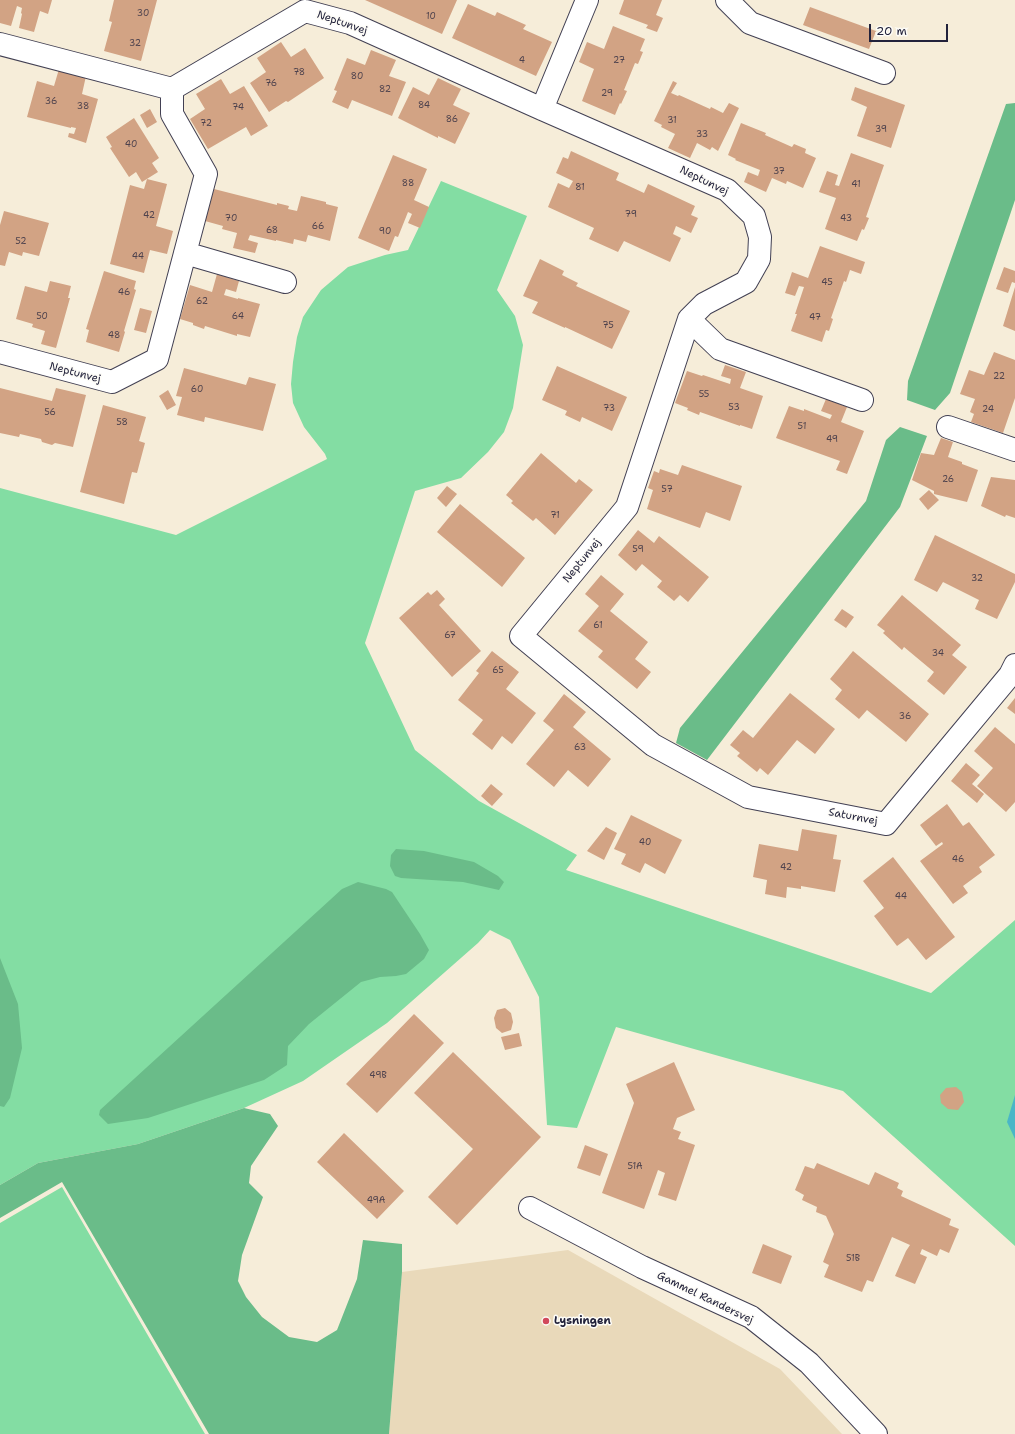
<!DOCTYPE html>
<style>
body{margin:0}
#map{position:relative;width:1015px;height:1434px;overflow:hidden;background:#f6edd9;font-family:"Shantell Sans",sans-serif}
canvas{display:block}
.scale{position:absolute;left:869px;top:24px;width:79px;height:18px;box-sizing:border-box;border:2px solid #22223b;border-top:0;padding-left:5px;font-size:12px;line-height:14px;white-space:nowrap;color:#22223b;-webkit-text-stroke:3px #fdfcf7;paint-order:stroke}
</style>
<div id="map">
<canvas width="1015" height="1434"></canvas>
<div class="scale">20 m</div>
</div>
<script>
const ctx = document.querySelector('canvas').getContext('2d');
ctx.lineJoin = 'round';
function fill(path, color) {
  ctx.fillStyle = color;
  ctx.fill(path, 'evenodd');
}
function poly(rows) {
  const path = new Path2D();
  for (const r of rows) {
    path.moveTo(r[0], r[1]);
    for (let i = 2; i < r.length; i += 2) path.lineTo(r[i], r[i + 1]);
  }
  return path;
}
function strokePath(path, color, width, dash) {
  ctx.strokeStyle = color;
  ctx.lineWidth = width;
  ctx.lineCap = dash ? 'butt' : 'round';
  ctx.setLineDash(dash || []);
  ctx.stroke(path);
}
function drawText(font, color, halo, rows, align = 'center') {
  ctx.font = font + ' "Shantell Sans",sans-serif';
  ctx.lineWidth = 3;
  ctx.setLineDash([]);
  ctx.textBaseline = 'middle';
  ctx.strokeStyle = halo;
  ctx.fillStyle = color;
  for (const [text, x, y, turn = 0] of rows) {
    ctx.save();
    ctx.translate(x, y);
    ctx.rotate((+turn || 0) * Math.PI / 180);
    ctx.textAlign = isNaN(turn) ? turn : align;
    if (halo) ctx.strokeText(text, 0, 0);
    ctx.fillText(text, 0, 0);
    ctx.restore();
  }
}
const built = poly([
 [568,1250,780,1369,842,1434,389,1434,402,1272]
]);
const green = poly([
 [441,181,527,216,497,290,515,316,523,345,513,408,504,432,488,452,461,478,415,491,365,643,415,750,479,801,577,855,566,870,931,993,1015,920,1015,1246,843,1091,616,1027,577,1128,547,1125,539,997,510,940,490,930,478,943,387,1023,303,1081,244,1108,138,1144,38,1163,0,1185,0,488,176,535,327,459,325,454,304,427,293,403,291,384,293,362,297,337,303,317,321,290,348,267,385,255,408,250],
 [62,1187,205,1434,0,1434,0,1223]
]);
const forest = poly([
 [1015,103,1015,200,950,393,935,410,907,400,908,381,1006,104],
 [900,427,927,436,900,507,707,760,676,743,680,728,866,501,886,440],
 [396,849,424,851,474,862,498,876,504,882,499,890,463,882,401,878,395,876,390,866,391,855],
 [358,882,386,889,392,892,420,934,429,950,424,959,406,974,396,976,380,977,361,982,309,1024,288,1046,287,1065,264,1080,148,1118,108,1124,99,1115,100,1110,342,889],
 [0,958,18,1004,22,1048,10,1098,4,1107,0,1106],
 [244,1108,270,1114,278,1126,251,1166,249,1183,263,1197,242,1255,238,1281,246,1297,262,1317,289,1337,317,1342,337,1330,357,1279,363,1240,402,1244,402,1272,389,1434,209,1434,62,1182,0,1218,0,1185,38,1163,138,1144]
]);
const water = poly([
 [1015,1095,1015,1139,1007,1122]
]);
const building = poly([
 [0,0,52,0,48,14,40,11,34,32,19,28,22,14,21,13,22,8,17,6,11,26,0,23],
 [114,0,157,0,141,61,104,51,112,22,109,21],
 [365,0,457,0,442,34],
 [624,0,662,0,656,15,663,18,657,32,646,28,648,25,619,14],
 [468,4,495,16,497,12,526,25,523,29,552,42,536,76,452,38],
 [810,7,876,31,869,49,803,25],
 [613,26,645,39,640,51,643,52,638,64,635,63,624,90,627,91,621,104,620,103,615,115,582,101,594,69,579,62,587,42,604,49],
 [281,42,291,57,305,48,324,78,288,102,286,101,269,112,250,83,266,72,257,58],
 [371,50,396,60,389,76,406,82,392,116,352,100,348,109,332,102,337,91,334,90,347,58,365,65],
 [59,69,86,76,82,94,98,99,86,143,68,137,69,133,74,134,76,128,71,127,71,128,27,117,37,81,54,86],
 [438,78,461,89,453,105,470,113,455,144,438,136,438,138,398,118,413,87,429,95],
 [221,79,230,94,244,86,268,126,251,136,246,127,208,149,190,119,205,109,196,94],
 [673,81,677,83,671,93,678,96,679,95,710,109,711,107,723,113,729,103,739,108,718,151,712,147,710,150,697,143,690,158,668,148,675,134,661,127,662,125,654,121],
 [855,87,905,105,891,148,857,136,867,107,851,100],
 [150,109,157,122,147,128,140,115],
 [134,118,159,158,152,163,158,172,142,182,136,172,129,177,110,148,112,147,106,137],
 [741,123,766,133,765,135,792,147,794,144,806,149,805,153,816,158,803,188,787,181,786,184,772,178,766,192,744,182,748,172,758,176,760,170,735,160,736,159,728,155],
 [571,151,619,173,616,180,644,193,648,184,695,206,691,215,698,218,691,233,676,226,673,234,681,238,670,262,624,241,618,252,589,239,594,228,548,207,558,183,569,188,573,181,556,173,563,157,568,159],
 [851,153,884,165,866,217,869,218,864,230,862,229,857,241,825,229,836,198,819,192,827,171,838,175,835,185,839,186],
 [393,155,427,169,414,200,429,207,420,228,408,223,412,214,408,212,398,237,395,236,389,251,358,238],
 [147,179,167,184,156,226,173,231,167,254,150,250,144,273,110,264,130,185,144,189],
 [214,189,277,205,277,203,289,206,288,209,297,211,301,196,326,202,326,204,338,207,330,241,308,235,306,242,294,239,293,244,276,240,276,241,250,235,248,240,258,243,255,253,233,248,237,233,222,229,223,226,205,221],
 [4,211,49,223,39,256,23,252,22,256,9,252,5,266,0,265,0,225],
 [820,246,865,262,861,274,850,270,846,282,844,281,831,318,833,319,829,331,826,330,822,342,791,331,797,314,795,314,804,287,799,286,795,296,785,293,792,272,808,278],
 [540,259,564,271,562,275,578,283,576,286,630,311,612,349,565,327,565,328,532,313,538,302,523,296],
 [1004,267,1015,271,1015,283,1012,282,1008,293,996,289],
 [104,271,136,281,134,289,136,290,124,331,125,332,119,352,86,342,89,330,86,329],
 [217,274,239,281,236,292,226,289,224,295,238,299,238,298,260,304,250,337,237,334,237,336,205,326,204,329,193,325,193,323,180,319,190,285,212,292],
 [50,281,71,286,68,298,70,298,56,348,41,344,45,331,32,327,33,324,16,319,25,286,47,292],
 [1015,287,1015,331,1003,326],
 [140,308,152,311,146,333,134,330],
 [994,352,1015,360,1015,398,1003,433,971,422,974,414,970,412,975,399,960,394,969,370,984,375],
 [725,365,746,372,740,388,763,396,752,429,740,425,740,426,700,412,699,415,687,410,688,408,675,403,687,371,702,376,703,375,730,384,731,379,721,376],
 [557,366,627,397,612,431,582,417,580,422,565,415,567,411,542,400],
 [184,368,246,385,249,377,276,384,263,431,205,417,204,422,177,415,182,397,176,396],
 [0,388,52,401,56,388,86,395,73,447,55,443,52,445,42,442,41,439,20,434,19,437,0,433],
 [168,390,176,405,167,410,159,396],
 [826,399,847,407,841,422,864,431,847,474,836,470,840,461,776,438,789,406,804,411,804,409,830,419,832,415,821,411],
 [103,405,146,417,139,441,145,443,137,473,132,472,124,504,80,492],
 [941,438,953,442,948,457,962,462,962,464,978,470,967,502,934,494,934,491,912,480,921,453,934,455],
 [541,453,576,483,579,479,593,490,555,535,536,518,533,521,511,503,513,501,506,495],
 [682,465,742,486,730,521,706,512,700,528,647,509,653,490,648,488,654,471,659,473,660,469,678,475],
 [991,477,1015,480,1015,518,1006,515,1005,517,981,506],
 [447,486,457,494,446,507,437,498],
 [929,490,939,500,928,510,919,499],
 [460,504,525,558,502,587,437,532],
 [638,530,654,543,659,536,709,577,688,602,680,595,674,601,657,587,662,581,642,564,636,571,618,555],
 [935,535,1015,574,1015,582,997,619,975,609,979,600,943,582,937,592,914,580],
 [601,575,624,594,610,611,648,642,635,659,651,672,637,689,598,657,603,651,578,631,599,606,585,594],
 [437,590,445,599,439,605,481,651,452,677,399,618,428,592,431,595],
 [902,595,961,645,952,655,967,667,944,695,927,681,934,672,904,647,902,650,883,633,885,631,877,625],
 [842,609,854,617,846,628,834,620],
 [492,651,519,672,506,689,536,713,512,744,502,736,492,750,472,734,483,720,458,700,479,673,476,671],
 [853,651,929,714,906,742,867,710,859,719,835,699,842,690,830,679],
 [790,693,835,729,815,754,797,740,768,775,760,768,757,772,737,756,740,753,730,745,743,730,753,738],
 [564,694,586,712,573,727,611,759,588,787,568,770,554,787,526,764,554,730,543,721],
 [1015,698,1015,714,1007,708],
 [995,727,1015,744,1015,802,1006,812,977,786,993,768,974,751],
 [966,763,980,775,972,784,984,794,977,803,951,781],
 [491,784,503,794,492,806,481,796],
 [947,804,963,826,969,822,995,855,979,867,982,872,963,886,968,893,953,904,920,861,943,844,942,842,936,846,920,825],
 [631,815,682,840,665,874,645,863,640,873,621,864,626,854,614,849],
 [606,827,617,833,604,860,587,851],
 [802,829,837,835,833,859,841,860,835,892,801,886,801,889,787,887,786,898,765,894,767,880,753,877,759,844,798,851],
 [893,857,955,937,926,960,908,938,897,946,874,916,884,908,863,881],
 [505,1008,511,1013,513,1022,511,1030,502,1033,496,1028,494,1018,497,1010],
 [414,1014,444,1043,377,1113,346,1084],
 [519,1033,522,1046,505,1050,501,1037],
 [453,1052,541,1137,457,1225,428,1197,473,1149,414,1093],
 [674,1062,695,1110,677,1118,673,1129,681,1132,678,1139,695,1145,676,1201,658,1195,665,1173,658,1170,644,1209,602,1193,634,1103,626,1084],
 [956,1087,962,1092,964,1102,958,1110,948,1109,941,1103,940,1095,946,1088],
 [344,1133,404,1191,377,1219,317,1162],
 [585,1145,608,1154,600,1176,577,1168],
 [817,1163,869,1185,875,1172,899,1183,897,1188,903,1191,901,1196,951,1219,949,1225,959,1229,949,1253,940,1249,937,1256,922,1249,920,1254,927,1257,915,1284,895,1276,906,1251,910,1245,892,1237,873,1282,867,1280,862,1292,824,1277,829,1265,823,1262,834,1234,826,1216,816,1212,817,1207,802,1200,804,1195,795,1190,805,1166,814,1169],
 [763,1244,792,1256,781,1284,752,1273]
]);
const minor = poly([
 [727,0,750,23,884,73],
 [0,44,172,89,305,11,350,23,542,109,727,190,754,216,760,237,759,259,746,282,704,304,689,319,627,507,521,636,653,745,748,797,886,824,1010,675,1015,665],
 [542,109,587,0],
 [185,253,285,282],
 [689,319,720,349,862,400],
 [0,352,112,382,157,359,206,174,172,114,172,89],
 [948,427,1015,450],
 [530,1208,642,1267,751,1317,809,1363,876,1434]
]);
const markers = [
 [546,1321,4,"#d1495b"]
];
const numberNames = [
 ["30",143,14],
 ["10",431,17],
 ["32",135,44],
 ["4",522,61],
 ["27",619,61],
 ["78",299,73],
 ["80",357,77],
 ["76",271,84],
 ["82",385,90],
 ["29",607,94],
 ["36",51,102],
 ["84",424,106],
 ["38",83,107],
 ["74",238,108],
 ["86",452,120],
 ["31",672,121],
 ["72",206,124],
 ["39",881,130],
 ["33",702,135],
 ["40",131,145],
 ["37",779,172],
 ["88",408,184],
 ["41",856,185],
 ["81",580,188],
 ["79",631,215],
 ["42",149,216],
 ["70",231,219],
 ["43",846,219],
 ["66",318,227],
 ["68",272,231],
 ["90",385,232],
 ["52",21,242],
 ["44",138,257],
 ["45",827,283],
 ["46",124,293],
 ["62",202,302],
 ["50",42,317],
 ["64",238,317],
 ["47",815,318],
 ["75",608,326],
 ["48",114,336],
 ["22",999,377],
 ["60",197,390],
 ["55",704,395],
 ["53",734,408],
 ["73",609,409],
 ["24",988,410],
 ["56",50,413],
 ["58",122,423],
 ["51",802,427],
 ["49",832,440],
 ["26",948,480],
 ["57",667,490],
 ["71",555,516],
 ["59",638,550],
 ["32",977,579],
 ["61",598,626],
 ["67",450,636],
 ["34",938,654],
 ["65",498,671],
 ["36",905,717],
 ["63",580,748],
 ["40",645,843],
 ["46",958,860],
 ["42",786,868],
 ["44",901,897],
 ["49B",378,1076],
 ["51A",635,1167],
 ["49A",376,1201],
 ["51B",853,1259]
];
const streetNames = [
 ["Neptunvej",342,23,19],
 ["Neptunvej",704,181,26],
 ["Neptunvej",75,373,15],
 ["Neptunvej",582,561,-51],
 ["Saturnvej",853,817,11],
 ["Gammel Randersvej",705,1298,26]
];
const poiNames = [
 ["Lysningen",554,1321]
];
fill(built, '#e9d9ba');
fill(green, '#83dda3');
fill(forest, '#6abc89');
fill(water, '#4ab6c7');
fill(building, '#d2a384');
strokePath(minor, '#424053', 24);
strokePath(minor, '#fff', 22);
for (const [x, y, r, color] of markers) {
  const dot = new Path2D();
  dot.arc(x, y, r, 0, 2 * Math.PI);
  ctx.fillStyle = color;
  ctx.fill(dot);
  strokePath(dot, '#fdfcf7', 1.5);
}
drawText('9px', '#4e424d', null, numberNames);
drawText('11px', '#22223b', '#fdfcf7', streetNames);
drawText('bold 11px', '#22223b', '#fdfcf7', poiNames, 'left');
</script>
